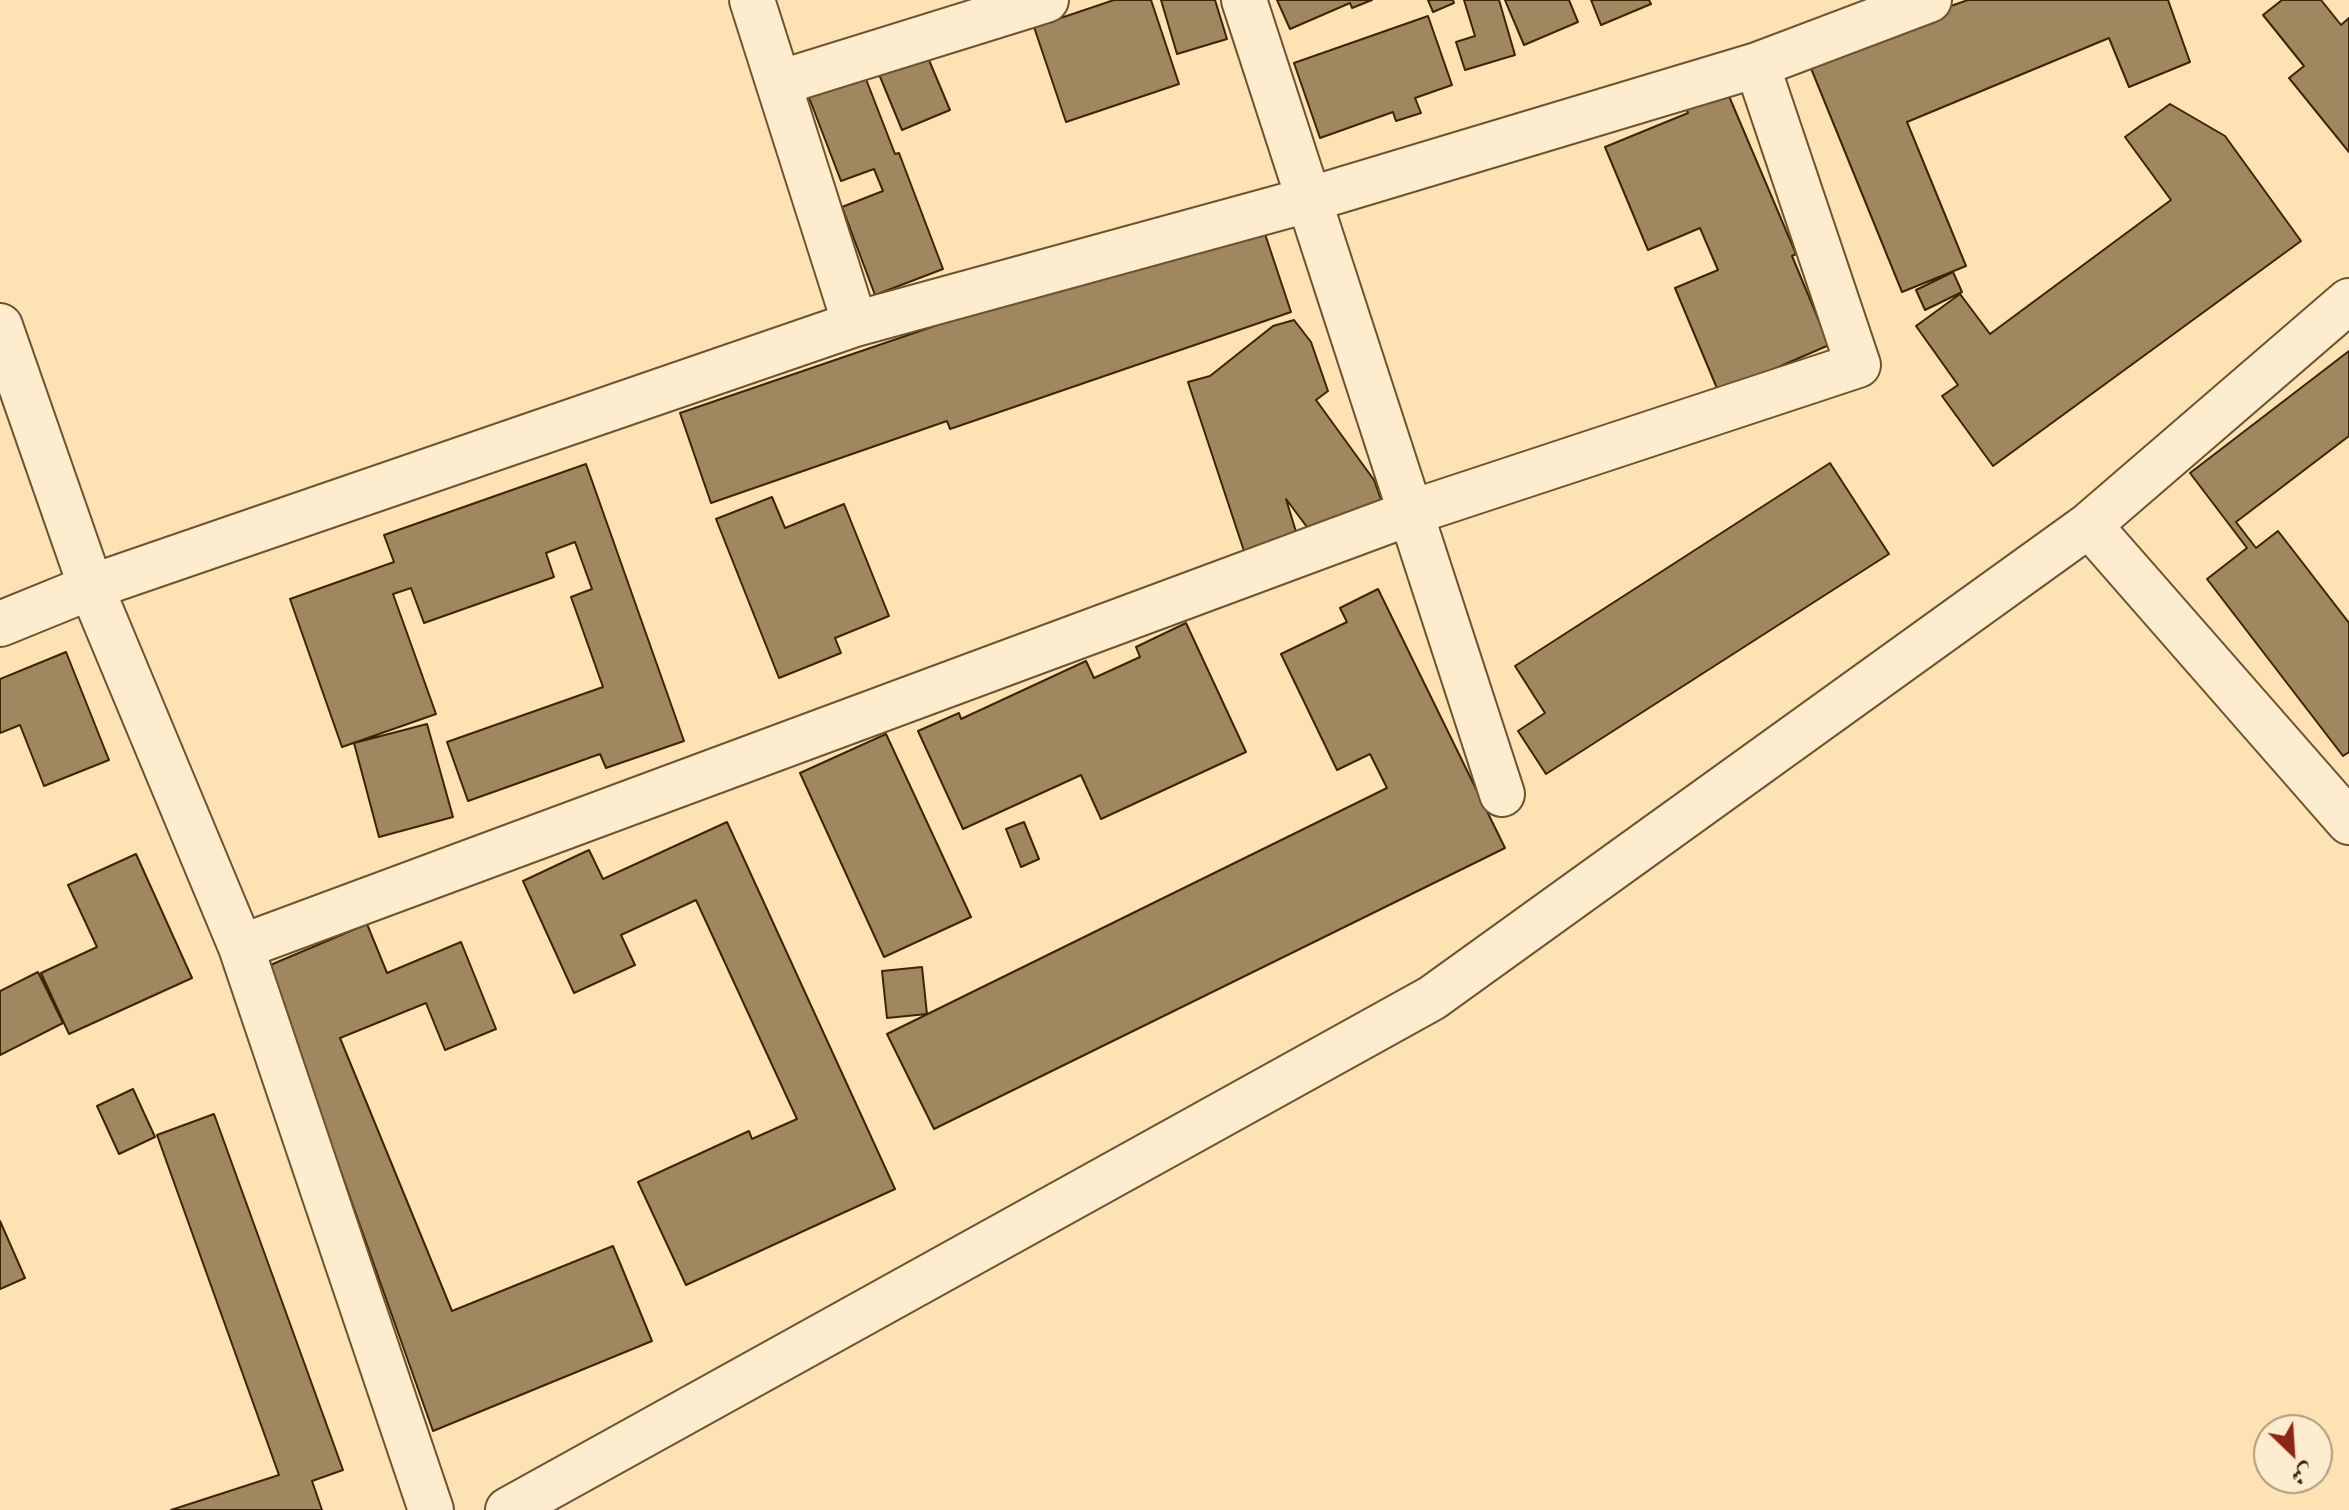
<!DOCTYPE html>
<meta charset="utf-8">
<style>
body{margin:0}
#map{position:relative;width:2349px;height:1510px;overflow:hidden;background:#fde2b3;font-family:Alegreya,Amiri,serif}
canvas{display:block}
.north{position:absolute;left:2253px;top:1414px;width:80px;height:80px;box-sizing:border-box;background:#feecce;border:2px solid #b09c7d;border-radius:50%;rotate:155deg;font-size:22px;font-weight:700;line-height:32px;text-align:center;color:#3c2503}
.north::after{content:'';display:block;margin:auto;width:28px;height:36px;background:#8f2418;clip-path:polygon(50% 0,100% 100%,50% 72%,0 100%)}
</style>
<div id="map">
<canvas width="2349" height="1510"></canvas>
<div class="north">ش</div>
</div>
<script>
const ctx = document.querySelector('canvas').getContext('2d');
ctx.lineJoin = 'round';
function fill(path, color) {
  ctx.fillStyle = color;
  ctx.fill(path, 'evenodd');
}
function poly(rows) {
  const path = new Path2D();
  for (const r of rows) {
    path.moveTo(r[0], r[1]);
    for (let i = 2; i < r.length; i += 2) path.lineTo(r[i], r[i + 1]);
  }
  return path;
}
function strokePath(path, color, width, dash) {
  ctx.strokeStyle = color;
  ctx.lineWidth = width;
  ctx.lineCap = dash ? 'butt' : 'round';
  ctx.setLineDash(dash || []);
  ctx.stroke(path);
}
const building = poly([
 [1114,0,1151,0,1179,84,1066,122,1034,27,1114,0],
 [1161,0,1215,0,1227,39,1177,54,1161,0],
 [1277,0,1372,0,1352,8,1350,3,1290,29,1277,0],
 [1428,0,1453,0,1454,3,1433,12,1428,0],
 [1464,0,1499,0,1515,55,1465,70,1456,42,1475,36,1464,0],
 [1505,0,1569,0,1578,22,1524,45,1505,0],
 [1591,0,1649,0,1651,4,1601,25,1591,0],
 [1968,0,2168,0,2190,62,2129,87,2109,38,1907,122,1966,266,1902,292,1806,56,1968,0],
 [2282,0,2321,0,2341,25,2349,18,2349,152,2289,78,2304,66,2263,15,2282,0],
 [1428,16,1452,85,1415,98,1421,113,1396,121,1393,112,1320,138,1294,63,1428,16],
 [918,34,950,110,902,130,876,67,918,34],
 [864,74,895,154,899,153,943,269,875,295,842,207,883,191,874,169,841,181,808,95,864,74],
 [1720,75,1796,254,1792,256,1829,345,1719,393,1675,288,1718,270,1700,228,1648,250,1605,147,1688,113,1680,93,1720,75],
 [2170,104,2225,136,2301,241,1993,466,1942,396,1958,385,1916,326,1960,294,1990,334,2171,200,2125,137,2170,104],
 [1263,228,1291,312,950,429,947,421,711,503,680,413,1154,251,1263,228],
 [1953,272,1962,292,1925,310,1916,290,1953,272],
 [1294,320,1311,342,1328,391,1316,400,1374,480,1383,505,1307,527,1286,499,1297,535,1244,551,1188,382,1210,376,1273,326,1294,320],
 [2349,351,2349,436,2236,522,2256,548,2278,531,2349,623,2349,752,2343,756,2207,579,2247,548,2190,473,2349,351],
 [1830,463,1889,554,1546,774,1518,731,1545,713,1515,666,1830,463],
 [586,464,684,741,606,768,600,754,468,801,447,742,603,687,571,597,592,589,575,542,546,553,554,577,424,623,411,588,393,594,436,714,342,747,290,599,394,562,384,535,586,464],
 [772,497,785,528,844,504,889,616,835,638,841,653,779,678,716,519,772,497],
 [1378,589,1505,848,934,1129,887,1034,1387,788,1370,754,1337,770,1281,654,1347,622,1340,608,1378,589],
 [1186,623,1246,752,1101,819,1081,775,963,829,918,731,959,713,961,719,1086,661,1094,678,1140,657,1136,647,1186,623],
 [66,652,109,760,44,786,20,725,0,733,0,679,66,652],
 [427,724,453,817,379,837,354,743,427,724],
 [886,734,971,917,884,957,800,773,886,734],
 [727,822,895,1189,686,1285,638,1182,749,1131,752,1139,797,1119,696,900,621,935,635,965,574,993,523,881,589,850,603,879,727,822],
 [1024,822,1039,859,1021,867,1006,829,1024,822],
 [136,854,192,978,69,1034,41,973,97,947,68,885,136,854],
 [367,924,387,973,461,942,496,1029,445,1050,426,1003,340,1038,452,1311,613,1246,652,1341,433,1431,268,966,367,924],
 [922,967,927,1014,887,1018,882,971,922,967],
 [38,972,63,1023,0,1055,0,991,38,972],
 [133,1089,155,1137,119,1154,97,1106,133,1089],
 [214,1114,343,1470,312,1481,322,1510,171,1510,279,1475,157,1135,214,1114],
 [0,1221,25,1278,0,1289,0,1221]
]);
const minor = poly([
 [752,0,855,324,1311,199,1757,65,1929,0],
 [1244,0,1502,794],
 [779,83,1046,0],
 [0,326,91,587,241,947,431,1510],
 [2089,525,2349,822],
 [0,624,91,587,855,324],
 [241,947,1410,513,1858,365,1757,65],
 [508,1510,1432,998,2089,525,2349,301]
]);
fill(building, '#a0875f');
strokePath(building, '#3c2503', 2);
strokePath(minor, '#6c542f', 48);
strokePath(minor, '#feecce', 44);
</script>
